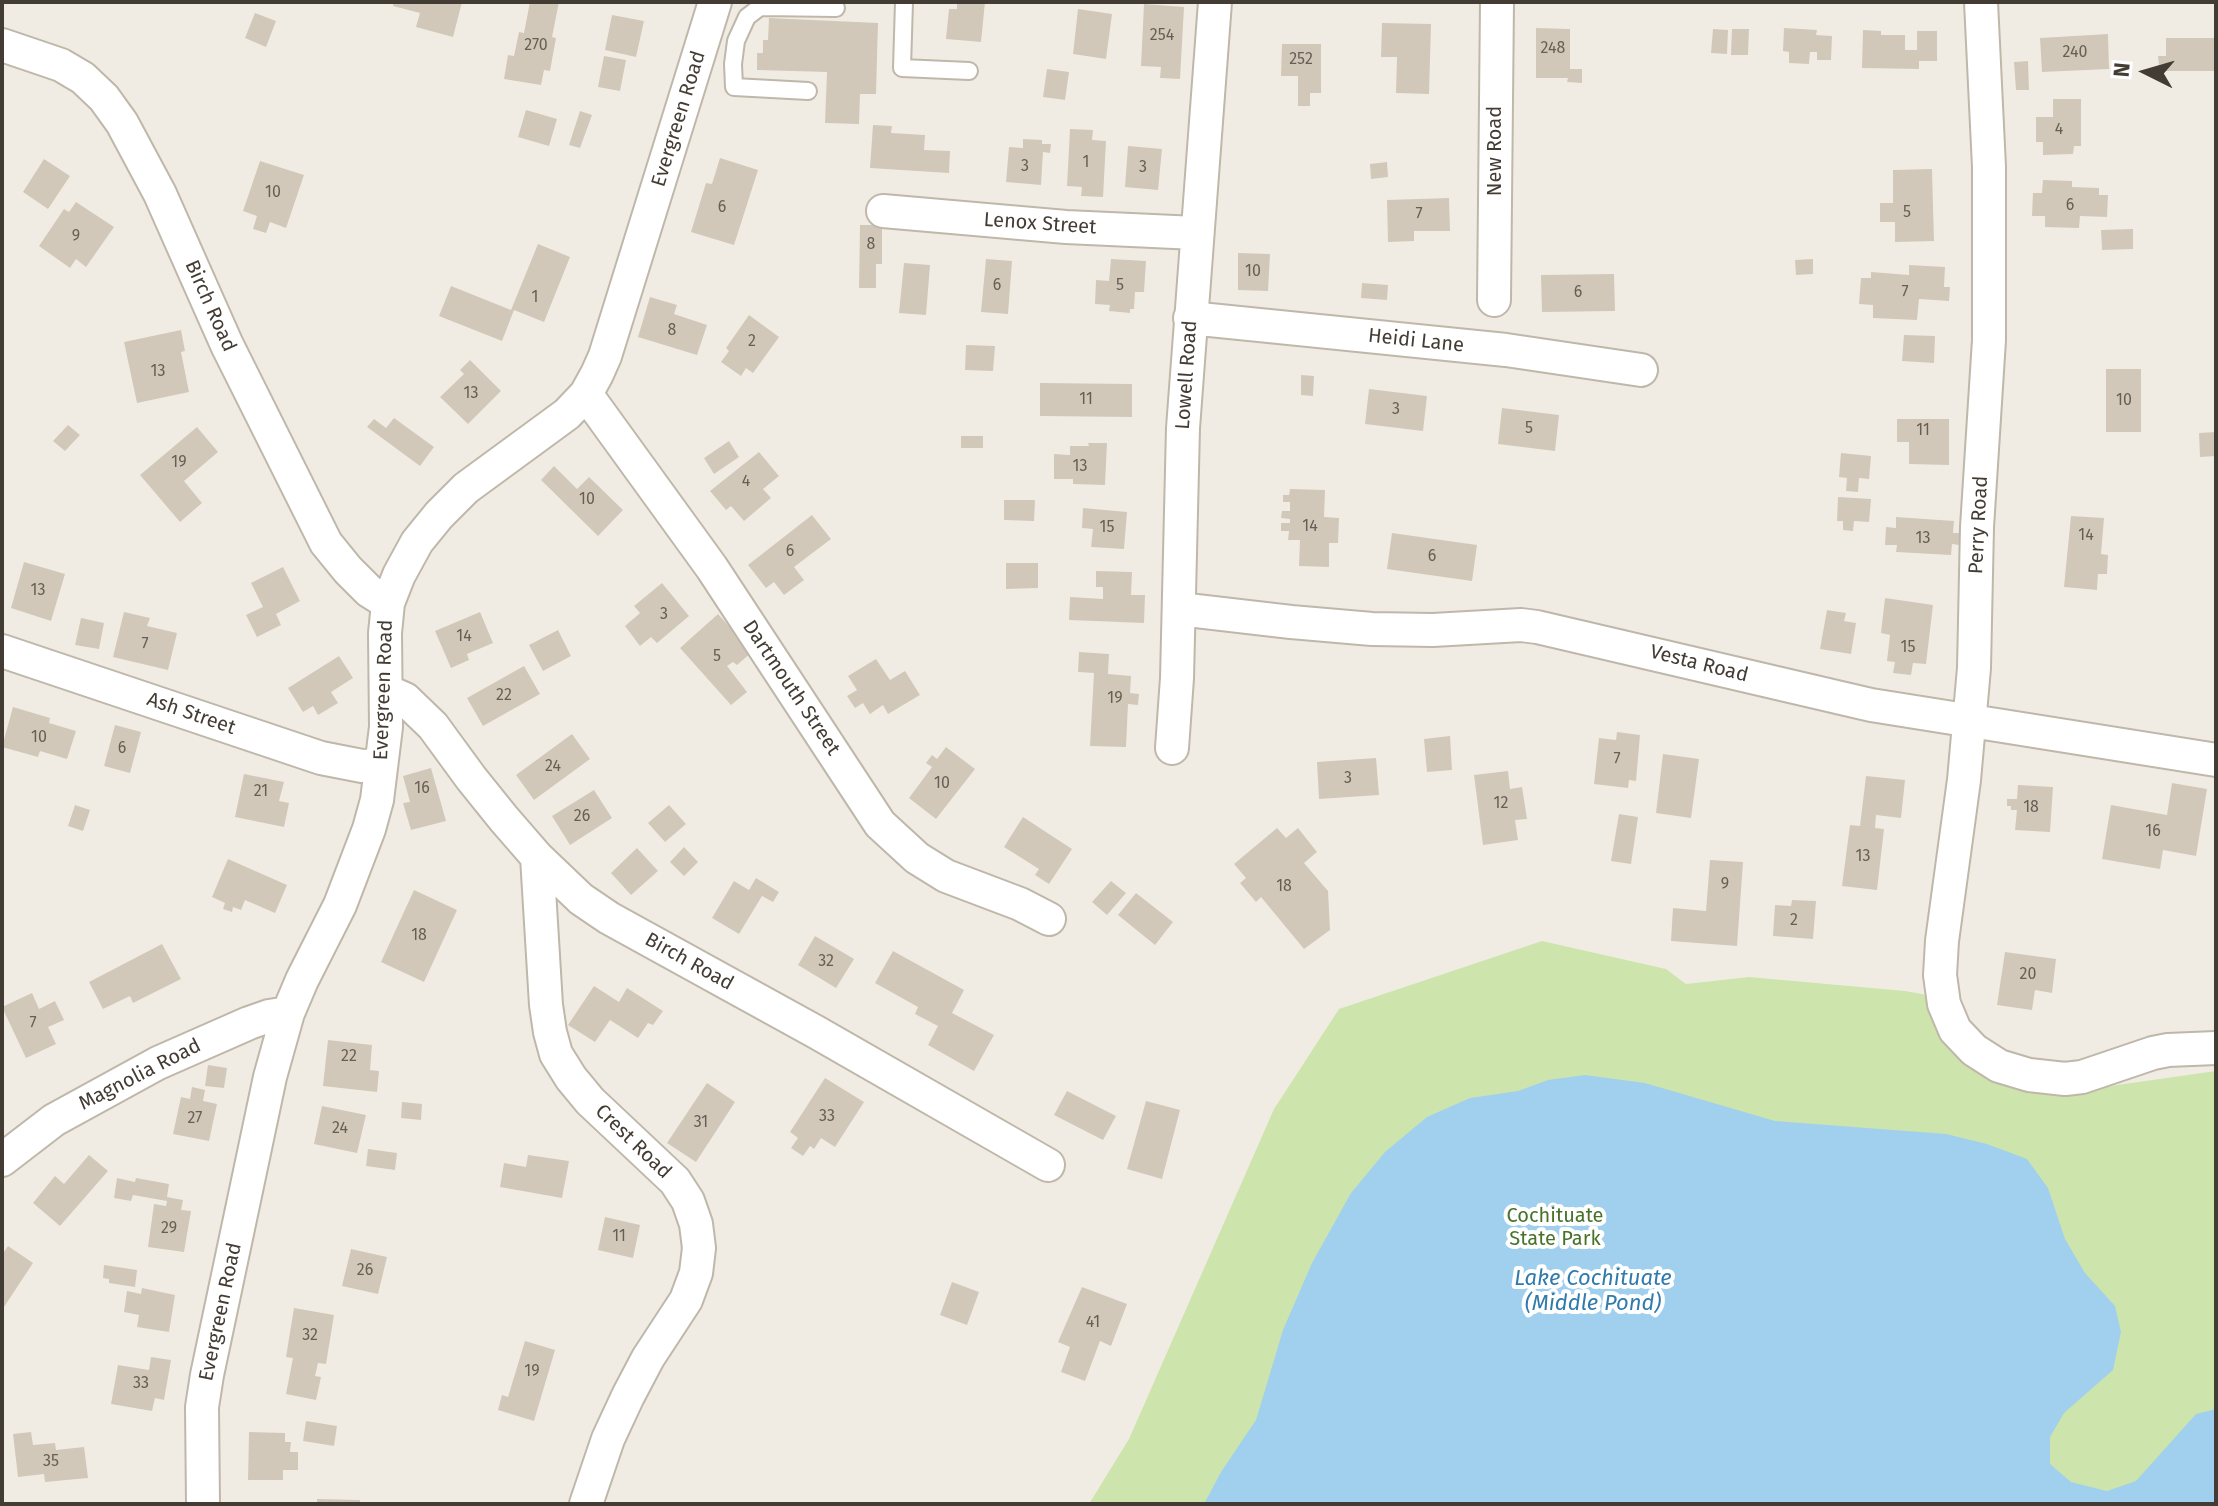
<!DOCTYPE html>
<style>
body{margin:0}
#map{position:relative;width:2218px;height:1506px;overflow:hidden;background:#f1ece3;font-family:"Fira Sans",sans-serif}
canvas{display:block}
.frame{position:absolute;inset:0;border:4px solid #433c34;pointer-events:none}
.north{position:absolute;left:2106px;top:32px;width:80px;height:80px;-webkit-text-stroke:6px #fff;paint-order:stroke;rotate:275deg;font-size:22px;font-weight:700;line-height:32px;text-align:center;color:#433c34}
.north::after{content:'';display:block;margin:auto;width:28px;height:36px;background:#433c34;clip-path:polygon(50% 0,100% 100%,50% 72%,0 100%)}
</style>
<div id="map">
<canvas width="2218" height="1506"></canvas>
<div class="frame"></div>
<div class="north">N</div>
</div>
<script>
const ctx = document.querySelector('canvas').getContext('2d');
ctx.lineJoin = 'round';
function fill(path, color) {
  ctx.fillStyle = color;
  ctx.fill(path, 'evenodd');
}
function poly(rows) {
  const path = new Path2D();
  for (const r of rows) {
    path.moveTo(r[0], r[1]);
    for (let i = 2; i < r.length; i += 2) path.lineTo(r[i], r[i + 1]);
  }
  return path;
}
function strokePath(path, color, width, dash) {
  ctx.strokeStyle = color;
  ctx.lineWidth = width;
  ctx.lineCap = dash ? 'butt' : 'round';
  ctx.setLineDash(dash || []);
  ctx.stroke(path);
}
function drawText(font, color, halo, rows, align = 'center') {
  ctx.font = font + ' "Fira Sans",sans-serif';
  ctx.lineWidth = 8;
  ctx.setLineDash([]);
  ctx.textBaseline = 'middle';
  ctx.strokeStyle = halo;
  ctx.fillStyle = color;
  for (const [text, x, y, turn = 0] of rows) {
    ctx.save();
    ctx.translate(x, y);
    ctx.rotate((+turn || 0) * Math.PI / 180);
    ctx.textAlign = isNaN(turn) ? turn : align;
    if (halo) ctx.strokeText(text, 0, 0);
    ctx.fillText(text, 0, 0);
    ctx.restore();
  }
}
const green = poly([
 [1542,941,1666,969,1686,984,1749,977,1905,991,1927,995,1935,1019,2068,1092,2216,1071,2216,1504,1089,1504,1129,1439,1274,1109,1339,1009]
]);
const water = poly([
 [1585,1075,1645,1083,1775,1121,1946,1134,1987,1144,2027,1159,2048,1188,2065,1239,2085,1273,2115,1306,2121,1332,2113,1370,2064,1413,2050,1437,2050,1464,2071,1482,2107,1491,2136,1481,2196,1414,2216,1409,2216,1504,1204,1504,1221,1472,1256,1420,1283,1330,1312,1263,1351,1193,1385,1152,1427,1117,1470,1098,1518,1091,1548,1080]
]);
const building = poly([
 [394,2,462,2,453,37,416,27,420,13,393,6],
 [530,2,559,2,552,37,556,38,550,71,544,70,541,85,504,79,508,55,514,56,519,32,524,33],
 [957,2,985,2,981,42,946,39,949,9,957,9],
 [1144,4,1184,7,1180,79,1160,78,1161,67,1141,66],
 [1078,9,1112,14,1106,59,1073,54],
 [255,13,276,21,266,47,245,38],
 [612,15,644,21,636,57,605,50],
 [769,18,878,23,876,94,860,94,859,124,825,123,827,72,757,70,757,53,763,53,763,40,768,40],
 [1382,23,1431,24,1429,94,1396,93,1397,57,1381,57],
 [1536,28,1570,29,1570,69,1582,69,1582,83,1567,82,1568,78,1536,78],
 [1784,28,1817,30,1816,35,1832,36,1831,60,1817,60,1817,52,1810,52,1809,64,1789,63,1789,52,1783,51],
 [1713,29,1728,30,1727,54,1711,53],
 [1732,29,1749,29,1748,55,1731,55],
 [1863,30,1881,31,1881,35,1905,35,1905,50,1917,50,1917,31,1937,31,1937,61,1919,61,1919,69,1862,68],
 [2108,34,2109,69,2042,72,2040,38],
 [2166,38,2216,38,2216,71,2165,71,2165,64,2159,65,2158,56,2166,56],
 [1282,44,1321,44,1321,93,1310,93,1310,106,1298,106,1298,76,1281,76],
 [604,56,626,60,620,91,598,87],
 [2028,61,2029,90,2016,90,2014,62],
 [1047,69,1069,72,1065,100,1043,97],
 [2053,99,2081,99,2081,146,2074,146,2073,154,2043,155,2043,142,2036,142,2036,117,2053,117],
 [526,110,557,119,549,146,518,137],
 [580,111,592,115,580,148,569,145],
 [873,125,892,126,891,133,925,135,924,150,950,151,949,173,870,168],
 [1070,129,1093,130,1092,140,1106,141,1103,197,1081,196,1082,187,1067,186],
 [1023,139,1042,140,1042,144,1051,144,1050,153,1043,152,1041,185,1006,182,1009,147,1023,148],
 [1128,146,1162,149,1158,190,1125,187],
 [720,158,758,170,734,245,691,232,706,183,712,184],
 [44,159,70,176,48,209,23,192],
 [260,161,304,175,286,228,270,222,266,233,253,229,257,216,243,211],
 [1387,162,1388,177,1371,179,1370,164],
 [1932,169,1934,241,1895,242,1895,222,1880,222,1880,203,1893,203,1893,170],
 [2043,180,2072,181,2072,187,2099,188,2099,195,2108,195,2107,217,2080,216,2079,228,2045,227,2045,216,2032,216,2033,193,2042,193],
 [1449,198,1450,231,1414,231,1414,241,1388,242,1387,200],
 [76,202,114,227,86,267,76,259,70,268,39,246,64,209,69,212],
 [860,225,882,225,882,264,876,264,876,288,859,288],
 [2133,229,2133,249,2102,250,2101,230],
 [538,244,570,257,544,322,514,310,502,341,439,316,451,286,511,310],
 [1238,253,1270,254,1268,291,1238,290],
 [986,259,1012,261,1008,314,981,312],
 [1111,259,1146,261,1144,292,1135,292,1134,309,1130,309,1130,313,1109,311,1110,305,1095,304,1096,280,1109,281],
 [1813,259,1813,274,1796,275,1795,260],
 [904,263,930,265,926,315,899,313],
 [1909,265,1945,267,1944,287,1950,287,1949,301,1919,299,1917,320,1873,318,1873,305,1859,304,1861,278,1871,278,1871,272,1909,275],
 [1614,274,1615,311,1542,312,1541,275],
 [1362,283,1388,285,1387,300,1361,298],
 [650,297,677,305,674,314,707,325,697,355,638,337],
 [749,315,779,337,753,373,746,368,741,376,721,362,729,351,726,348],
 [181,330,185,351,181,352,189,392,137,403,124,342],
 [1904,335,1935,336,1934,363,1902,361],
 [966,345,995,346,993,371,965,370],
 [470,360,501,391,468,424,440,397,464,374,460,370],
 [2106,369,2141,369,2141,432,2106,432],
 [1301,375,1314,376,1313,396,1301,395],
 [1040,383,1132,384,1132,417,1040,416],
 [1369,389,1427,396,1423,431,1365,424],
 [1502,408,1559,415,1555,451,1498,444],
 [394,418,434,447,420,466,367,427,374,419,386,428],
 [1897,419,1949,419,1949,465,1909,464,1909,442,1897,442],
 [68,425,80,435,65,451,53,441],
 [197,427,218,452,184,481,202,503,180,522,140,475],
 [2216,432,2216,456,2200,457,2199,433],
 [961,436,983,436,983,448,961,448],
 [729,441,739,457,714,474,704,458],
 [1088,443,1107,443,1105,485,1073,484,1073,479,1054,479,1054,454,1070,455,1070,446,1089,446],
 [759,452,779,476,763,489,771,498,744,521,731,506,726,510,710,491],
 [1841,453,1871,456,1869,479,1859,478,1858,492,1846,491,1847,478,1839,477],
 [554,466,577,489,589,477,623,510,598,536,541,480],
 [1290,489,1325,490,1324,517,1339,518,1338,543,1329,543,1329,567,1299,566,1300,540,1288,540,1289,531,1281,531,1281,523,1290,523,1290,519,1281,518,1282,511,1290,511,1290,502,1283,502,1283,495,1289,495],
 [1838,497,1871,499,1869,522,1854,521,1853,531,1843,530,1843,521,1837,521],
 [1004,500,1035,500,1034,521,1004,520],
 [1083,508,1127,512,1124,549,1091,547,1093,529,1082,528],
 [812,515,831,539,794,567,804,580,784,595,774,582,766,588,748,565],
 [2071,516,2104,518,2101,554,2108,555,2107,574,2098,574,2097,590,2064,587],
 [1896,517,1954,521,1953,533,1960,533,1959,545,1952,544,1951,555,1896,552,1897,545,1885,545,1886,527,1896,528],
 [1392,533,1477,545,1472,581,1387,569],
 [24,562,65,574,51,621,11,608],
 [1006,563,1038,563,1038,588,1006,589],
 [283,567,300,601,276,614,281,625,257,637,246,615,263,607,251,583],
 [1096,571,1132,572,1131,595,1145,595,1144,623,1069,620,1070,597,1103,599,1103,587,1096,587],
 [662,583,689,616,657,643,651,637,640,646,625,626,640,613,634,606],
 [1885,598,1933,605,1926,664,1913,663,1911,675,1893,673,1895,662,1887,661,1890,635,1881,633],
 [1827,610,1846,613,1844,621,1856,623,1851,654,1820,649],
 [124,612,150,618,147,626,177,633,168,670,113,657],
 [480,612,493,643,467,654,469,660,451,668,435,631],
 [718,614,752,652,737,665,733,662,727,666,747,692,731,705,680,648],
 [81,618,104,623,99,649,75,645],
 [558,630,571,656,543,671,529,645],
 [1079,652,1109,654,1108,674,1131,676,1130,693,1139,694,1138,705,1128,704,1126,747,1090,746,1094,673,1078,672],
 [339,656,353,678,331,692,338,703,318,715,313,706,303,712,288,688],
 [876,659,890,680,905,671,920,695,888,714,883,705,870,714,863,703,855,708,847,696,857,690,848,676],
 [524,666,540,694,483,726,467,698],
 [13,707,50,718,49,723,76,731,67,759,40,751,38,757,2,747],
 [115,725,141,732,130,773,104,766],
 [1617,732,1640,735,1636,781,1629,780,1628,788,1594,784,1599,738,1616,740],
 [572,734,590,759,534,800,516,775],
 [1450,736,1452,770,1427,772,1424,739],
 [946,747,975,769,936,819,909,798,932,767,926,763,932,755,937,759],
 [1663,754,1699,759,1691,818,1656,813],
 [1376,758,1379,795,1319,799,1317,762],
 [431,768,446,821,411,830,403,803,410,802,403,776],
 [1508,771,1510,789,1522,787,1527,819,1515,820,1518,840,1483,845,1474,775],
 [244,774,284,782,279,801,289,803,284,827,235,817],
 [1866,776,1905,780,1901,818,1876,815,1875,828,1884,829,1877,890,1842,886,1850,825,1860,826],
 [2172,783,2207,789,2196,856,2163,850,2160,869,2102,859,2111,805,2167,815],
 [2018,785,2053,787,2050,832,2015,830,2017,810,2011,810,2011,806,2007,806,2007,799,2017,799],
 [594,790,612,818,570,845,552,816],
 [75,805,90,810,83,831,68,826],
 [669,805,686,824,665,842,648,823],
 [1619,814,1638,817,1631,864,1611,861],
 [1023,817,1072,849,1049,884,1035,875,1039,869,1004,847],
 [1277,828,1286,838,1298,828,1317,852,1304,863,1328,891,1330,930,1304,949,1261,897,1256,902,1240,883,1246,878,1234,864],
 [684,847,698,862,684,876,670,862],
 [637,848,658,871,631,895,611,873],
 [228,859,287,885,275,913,245,900,241,910,233,907,232,912,223,909,225,903,212,897],
 [1710,860,1743,862,1737,946,1671,941,1673,908,1706,911],
 [756,878,779,892,773,902,762,896,739,934,712,918,734,881,749,890],
 [1111,881,1126,893,1107,915,1092,902],
 [414,890,457,910,424,982,381,962],
 [1136,893,1173,922,1155,945,1118,915],
 [1792,900,1816,901,1813,939,1773,936,1775,905,1791,906],
 [815,936,854,959,836,988,798,965],
 [162,944,181,979,133,1003,130,996,103,1009,89,982],
 [893,951,964,990,952,1013,994,1035,974,1071,928,1045,938,1026,915,1014,918,1007,875,983],
 [2005,952,2056,959,2052,993,2035,990,2032,1010,1997,1005],
 [594,986,619,1002,627,988,663,1011,653,1025,648,1023,638,1038,610,1020,595,1042,568,1025],
 [32,993,39,1009,55,1001,64,1020,48,1027,56,1044,26,1058,2,1007],
 [328,1040,372,1045,370,1070,379,1071,377,1092,323,1086],
 [208,1065,227,1068,224,1088,205,1086],
 [825,1078,864,1102,835,1147,821,1138,814,1149,810,1146,803,1156,791,1148,798,1138,790,1132],
 [707,1083,735,1102,696,1162,667,1143],
 [192,1087,205,1090,203,1101,217,1104,209,1141,173,1134,181,1097,190,1099],
 [1067,1091,1116,1116,1103,1140,1054,1115],
 [1146,1101,1180,1110,1162,1179,1127,1169],
 [402,1102,422,1104,421,1120,401,1118],
 [322,1106,366,1115,357,1153,314,1144],
 [368,1149,397,1153,395,1170,366,1166],
 [89,1155,108,1171,60,1226,33,1203,55,1176,64,1184],
 [528,1155,569,1161,562,1198,500,1187,504,1163,526,1167],
 [117,1178,135,1182,136,1178,169,1184,167,1197,183,1200,181,1210,191,1211,184,1252,148,1247,154,1204,166,1206,167,1201,133,1195,131,1201,114,1198],
 [605,1217,640,1225,633,1258,598,1250],
 [8,1246,33,1263,2,1310,2,1255],
 [351,1249,387,1257,378,1294,342,1286],
 [104,1265,137,1270,135,1287,109,1283,109,1279,103,1278],
 [952,1282,979,1292,967,1325,940,1315],
 [1082,1287,1127,1304,1111,1346,1100,1341,1085,1381,1061,1372,1070,1347,1058,1342],
 [142,1288,175,1295,169,1332,137,1327,139,1315,124,1312,127,1291,141,1294],
 [294,1308,334,1315,326,1364,318,1363,315,1376,321,1377,316,1400,286,1394,293,1358,286,1357],
 [525,1341,555,1350,534,1421,498,1410,502,1395,508,1397],
 [151,1357,171,1360,164,1400,155,1398,152,1411,111,1404,118,1365,149,1370],
 [306,1421,337,1426,334,1446,303,1441],
 [31,1432,33,1445,55,1443,56,1450,84,1447,88,1478,45,1482,44,1474,18,1477,13,1434],
 [249,1432,285,1433,285,1442,291,1442,290,1452,298,1452,298,1470,283,1470,283,1480,248,1480],
 [317,1499,360,1500,360,1504,317,1504]
]);
const lane = poly([
 [904,2,902,68,969,71],
 [808,91,734,87,733,64,736,41,747,17,760,7,836,8]
]);
const street = poly([
 [1981,2,1989,167,1989,340,1977,527,1974,668,1964,780,1942,941,1940,975,1944,1004,1955,1030,1974,1050,1999,1066,2029,1075,2065,1079,2082,1077,2153,1053,2168,1050,2216,1048],
 [2,45,61,65,83,78,104,98,122,123,160,194,227,345,326,543,348,570,369,591,388,603],
 [883,211,1066,227,1196,233],
 [1494,300,1497,2],
 [1190,318,1506,350,1641,370],
 [586,394,712,568,880,824,917,858,946,876,1020,904,1049,919],
 [1179,609,1291,622,1372,629,1433,630,1521,625,1537,627,1871,705,2216,760],
 [2,651,321,758,362,766,381,765],
 [387,691,405,699,433,726,471,778,504,819,537,857,581,899,609,918,816,1032,1048,1165],
 [1172,748,1177,678,1183,428,1215,2],
 [537,857,546,1005,550,1032,556,1054,571,1078,590,1101,675,1181,688,1201,696,1224,699,1248,696,1273,686,1300,648,1358,628,1396,608,1439,586,1504],
 [2,1160,54,1120,158,1063,249,1023,269,1016,288,1013],
 [203,1504,202,1407,207,1375,270,1077,288,1013,302,980,340,905,369,829,377,800,386,727,385,633,388,603,399,575,417,542,439,515,466,488,567,414,586,394,597,374,605,356,715,2]
]);
const numberNames = [
 ["254",1162,36],
 ["270",536,46],
 ["248",1553,49],
 ["240",2075,53],
 ["252",1301,60],
 ["4",2059,130],
 ["1",1086,163],
 ["3",1025,167],
 ["3",1143,168],
 ["10",273,193],
 ["6",2070,206],
 ["6",722,208],
 ["5",1907,213],
 ["7",1419,215],
 ["9",76,237],
 ["8",871,245],
 ["10",1253,272],
 ["6",997,286],
 ["5",1120,286],
 ["6",1578,293],
 ["7",1905,293],
 ["1",535,298],
 ["8",672,331],
 ["2",752,342],
 ["13",158,372],
 ["13",471,394],
 ["11",1086,400],
 ["10",2124,401],
 ["3",1396,410],
 ["5",1529,429],
 ["11",1923,431],
 ["19",179,463],
 ["13",1080,467],
 ["4",746,482],
 ["10",587,500],
 ["14",1310,527],
 ["15",1107,528],
 ["14",2086,536],
 ["13",1923,539],
 ["6",790,552],
 ["6",1432,557],
 ["13",38,591],
 ["3",664,615],
 ["14",464,637],
 ["7",145,645],
 ["15",1908,648],
 ["5",717,657],
 ["22",504,696],
 ["19",1115,699],
 ["10",39,738],
 ["6",122,749],
 ["7",1617,760],
 ["24",553,767],
 ["3",1348,779],
 ["10",942,784],
 ["16",422,789],
 ["21",261,792],
 ["12",1501,804],
 ["18",2031,808],
 ["26",582,817],
 ["16",2153,832],
 ["13",1863,857],
 ["9",1725,885],
 ["18",1284,887],
 ["2",1794,921],
 ["18",419,936],
 ["32",826,962],
 ["20",2028,975],
 ["7",33,1024],
 ["22",349,1057],
 ["33",827,1117],
 ["27",195,1119],
 ["31",701,1123],
 ["24",340,1129],
 ["29",169,1229],
 ["11",619,1237],
 ["26",365,1271],
 ["41",1093,1323],
 ["32",310,1336],
 ["19",532,1372],
 ["33",141,1384],
 ["35",51,1462]
];
const streetNames = [
 ["Evergreen Road",679,119,-73],
 ["New Road",1495,151,-90],
 ["Lenox Street",1040,224,4],
 ["Birch Road",210,306,66],
 ["Heidi Lane",1416,341,6],
 ["Lowell Road",1187,375,-86],
 ["Perry Road",1979,525,-87],
 ["Vesta Road",1699,664,14],
 ["Dartmouth Street",791,688,56],
 ["Evergreen Road",384,690,-88],
 ["Ash Street",191,714,19],
 ["Birch Road",689,962,29],
 ["Magnolia Road",140,1075,-27],
 ["Crest Road",633,1142,44],
 ["Evergreen Road",221,1312,-78]
];
const parkNames = [
 ["Cochituate",1555,1216],
 ["State Park",1555,1239]
];
const waterNames = [
 ["Lake Cochituate",1593,1279],
 ["(Middle Pond)",1593,1304]
];
fill(green, '#cde5ac');
fill(water, '#a0d0ee');
fill(building, '#d2c8b9');
strokePath(lane, '#bfb7a9', 20);
strokePath(street, '#bfb7a9', 36);
strokePath(lane, '#fff', 16);
strokePath(street, '#fff', 32);
drawText('16px', '#675f55', null, numberNames);
drawText('20px', '#433c34', '#fff', streetNames);
drawText('20px', '#477229', '#fff', parkNames);
drawText('italic 22px', '#307bab', '#fff', waterNames);
</script>
